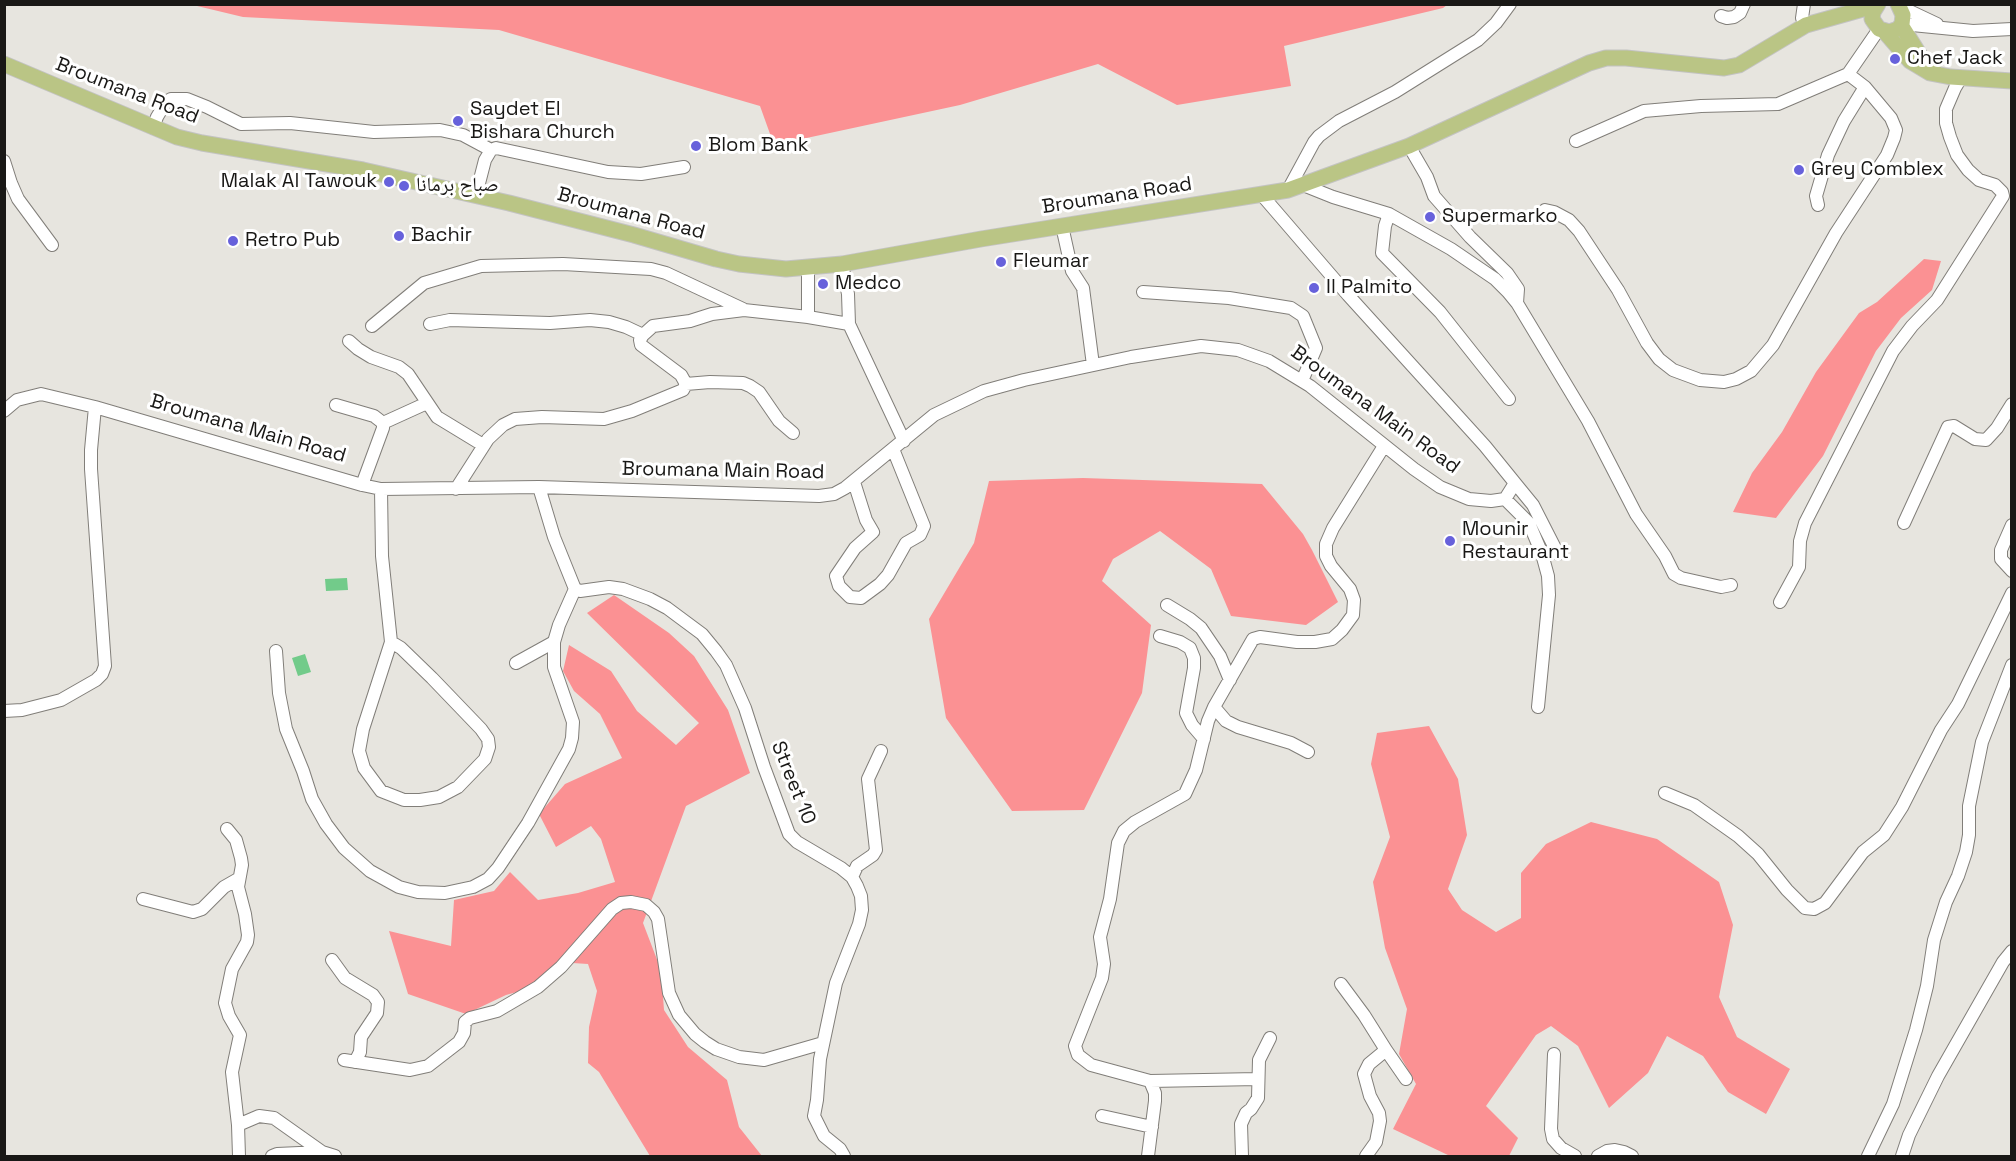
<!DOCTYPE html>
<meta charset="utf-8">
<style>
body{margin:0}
#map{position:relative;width:2016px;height:1161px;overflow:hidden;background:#e7e5df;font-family:"Space Grotesk",sans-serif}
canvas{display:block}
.frame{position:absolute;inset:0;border:6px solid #191816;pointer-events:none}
</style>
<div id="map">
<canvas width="2016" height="1161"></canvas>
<div class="frame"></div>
</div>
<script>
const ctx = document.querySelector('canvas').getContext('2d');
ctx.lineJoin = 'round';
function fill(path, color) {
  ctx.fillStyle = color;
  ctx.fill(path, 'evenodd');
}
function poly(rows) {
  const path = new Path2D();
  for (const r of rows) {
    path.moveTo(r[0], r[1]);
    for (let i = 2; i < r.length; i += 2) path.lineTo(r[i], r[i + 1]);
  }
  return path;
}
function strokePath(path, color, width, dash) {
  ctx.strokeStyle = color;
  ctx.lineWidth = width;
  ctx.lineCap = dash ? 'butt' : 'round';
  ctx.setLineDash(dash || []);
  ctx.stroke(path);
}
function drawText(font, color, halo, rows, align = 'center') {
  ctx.font = font + ' "Space Grotesk","Noto Naskh Arabic",sans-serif';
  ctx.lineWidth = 6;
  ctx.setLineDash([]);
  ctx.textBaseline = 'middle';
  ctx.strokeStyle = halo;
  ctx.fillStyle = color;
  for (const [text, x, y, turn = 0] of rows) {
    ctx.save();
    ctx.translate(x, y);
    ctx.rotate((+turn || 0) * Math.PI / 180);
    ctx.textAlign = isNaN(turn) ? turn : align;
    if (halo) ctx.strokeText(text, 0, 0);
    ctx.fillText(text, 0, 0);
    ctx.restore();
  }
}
const forest = poly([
 [193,5,1447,5,1443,8,1284,46,1291,86,1177,105,1098,64,960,105,774,145,760,106,499,30,243,17],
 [1924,259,1941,261,1932,290,1901,318,1876,351,1823,456,1776,518,1733,512,1752,473,1782,432,1816,372,1859,313,1877,302],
 [1083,478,1262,484,1303,534,1312,550,1338,602,1306,625,1231,616,1211,569,1160,531,1113,559,1102,581,1151,625,1142,693,1084,810,1012,811,946,718,929,619,974,543,989,481],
 [614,595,669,633,694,656,728,710,750,773,686,806,643,923,661,970,664,1010,688,1047,727,1080,739,1127,762,1156,650,1156,599,1072,588,1063,589,1027,597,991,588,964,557,962,549,983,506,995,466,1014,408,994,389,931,451,946,454,900,494,891,510,872,538,900,578,893,615,882,601,839,591,826,556,847,539,814,565,784,622,758,600,714,574,691,563,671,569,645,611,671,637,711,676,745,699,723,587,613],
 [1429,726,1458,779,1467,835,1448,889,1462,910,1496,932,1521,918,1521,873,1546,844,1591,822,1657,839,1719,882,1733,925,1719,997,1737,1037,1790,1069,1766,1114,1728,1092,1703,1056,1667,1036,1648,1073,1609,1108,1578,1046,1551,1026,1536,1035,1486,1106,1518,1138,1509,1156,1450,1156,1393,1129,1416,1084,1399,1054,1407,1009,1385,948,1373,882,1390,837,1371,764,1377,733]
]);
const water = poly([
 [347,578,348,590,326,591,325,579],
 [305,654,311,672,298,676,292,658]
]);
const minor = poly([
 [1804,4,1802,18,1806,25],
 [1901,7,1937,24],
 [1721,16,1727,18,1734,17,1740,13,1744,4],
 [1902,24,1973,31,2012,29],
 [153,128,157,117,166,102,171,99,187,99,207,107,241,124,290,123,374,132,440,130,463,135,491,150],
 [1576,141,1644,111,1701,106,1778,104,1848,74,1879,29],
 [1409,146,1427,177,1434,196,1470,237,1507,273,1518,289,1517,303],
 [4,161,11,183,18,199,52,245],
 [1303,185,1333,197,1389,214,1451,249,1495,279,1508,292,1517,303,1588,421,1636,514,1665,556,1674,574,1681,578,1721,587,1731,585],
 [1288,190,1314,142,1319,136,1339,121,1395,92,1478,40,1496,23,1510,4],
 [476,195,485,160,491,150,496,148,608,172,641,174,684,167],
 [1818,205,1816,196,1828,155,1844,121,1865,87],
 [1545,210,1554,212,1569,220,1579,231,1618,290,1647,343,1659,359,1673,370,1700,380,1724,382,1736,379,1751,371,1773,345,1836,233,1887,155,1894,138,1896,130,1891,118,1865,87,1848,74],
 [1389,214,1385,226,1382,253,1440,312,1509,399],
 [1062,226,1072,271,1083,288,1093,365],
 [842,264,848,294,849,324,904,441],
 [808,268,808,317],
 [1143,292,1229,298,1291,308,1303,316,1316,348,1302,381],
 [430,324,450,320,550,323,590,320,609,322,626,327,643,335],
 [372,326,424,283,481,266,563,264,651,269,666,273,743,309],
 [349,341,358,349,371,357,399,367,408,374,437,417,483,445],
 [686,384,710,382,743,383,750,386,759,392,779,421,793,433],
 [336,405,374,416,383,423,383,428,362,485],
 [4,411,17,400,41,394,95,407,362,485,381,489,539,487,819,496,834,494,845,488,934,415,984,391,1024,380,1131,357,1201,346,1238,350,1269,361,1310,386,1414,469,1440,487,1469,499,1491,501,1505,499,1515,483,1485,446,1348,295,1261,194],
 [383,423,427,403],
 [854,482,866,520,873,532,855,548,836,576,839,586,850,597,861,598,880,584,888,575,906,543,920,535,924,526,893,449],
 [1515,483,1533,505,1558,554],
 [539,487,554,537,575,589,580,591,609,587,623,589,650,599,667,608,702,634,716,651,726,665,745,708,764,767,789,834,797,842,841,868,852,877,857,886,861,896,862,910,859,924,836,983,820,1059,817,1100,814,1116,824,1136,840,1149,844,1156],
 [381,489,382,556,391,642,363,729,359,751,364,768,381,791,404,800,420,800,439,797,458,787,485,759,489,747,488,739,481,729,432,678,401,648,391,642],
 [456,489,488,439,503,425,515,419,542,417,604,419,632,411,683,390,686,384,681,375,641,345,640,340,643,335,653,326,690,321,712,314,744,310,808,317,849,324],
 [1505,499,1529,523,1542,554,1548,576,1549,595,1538,707],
 [1904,523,1948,427,1954,426,1975,439,1986,440,1997,428,2012,404],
 [2012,525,2001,550,2001,559,2012,571],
 [1780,602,1799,567,1800,541,1805,523,1893,351,1912,326,1937,300,2003,196,2002,192,1995,185,1979,180,1968,170,1957,155,1950,137,1946,123,1946,109,1955,88,1961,78],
 [1167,605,1190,619,1201,628,1220,656,1230,680],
 [1160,636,1180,642,1190,648,1194,658,1194,668,1186,713,1192,725,1204,739],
 [276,651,279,693,286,729,303,771,312,799,326,824,344,848,370,871,399,887,418,892,445,893,473,887,488,879,498,868,528,823,569,749,572,738,573,722,554,667,554,642,559,625,575,589],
 [516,663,554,642],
 [1214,707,1226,721,1238,727,1291,743,1308,752],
 [4,711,22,710,61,700,96,680,102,674,105,666,91,469,91,450,95,407],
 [1665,793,1694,805,1738,836,1758,854,1787,890,1805,908,1814,909,1825,903,1863,852,1884,835,1902,807,1941,730,1958,704,2012,593],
 [227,829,236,840,241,858,242,865,238,887,245,914,248,935,247,942,232,969,225,1003,229,1016,240,1035,232,1072,238,1125],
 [852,877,857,866,873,855,876,850,868,779,881,751],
 [143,899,193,912,202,909,224,887,238,879],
 [332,960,345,978,373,995,378,1002,377,1013,361,1037,360,1052,355,1062],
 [1341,984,1364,1015,1386,1050,1369,1064,1364,1074,1370,1096,1379,1113,1380,1121,1376,1142,1366,1156],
 [1386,1050,1406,1079],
 [1554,1054,1551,1129,1553,1139,1561,1148,1575,1156],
 [344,1060,410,1070,428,1066,459,1042,464,1033,465,1022,470,1018,497,1011,538,987,561,967,612,909,621,903,631,902,646,905,654,912,658,919,669,993,679,1015,695,1034,705,1042,716,1049,739,1057,764,1060,823,1043],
 [1150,1081,1258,1079],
 [1102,1116,1152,1127],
 [239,1156,238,1125,259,1116,274,1118,322,1152],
 [272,1156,277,1154,322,1152,335,1156],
 [1148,1156,1155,1101,1155,1093,1150,1081,1091,1065,1078,1055,1075,1046,1102,978,1104,964,1100,937,1110,899,1118,843,1124,831,1135,822,1185,794,1196,770,1208,721,1214,707,1253,639,1260,637,1297,642,1315,642,1332,639,1342,630,1353,615,1354,600,1350,589,1331,566,1326,556,1326,544,1333,528,1384,446],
 [1242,1156,1241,1124,1246,1113,1251,1109,1258,1098,1259,1060,1270,1038],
 [1598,1156,1607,1151,1615,1150,1624,1152,1632,1156],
 [1868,1156,1893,1104,1916,1030,1927,986,1934,940,1946,902,1958,876,1966,852,1969,835,1969,806,1982,742,2012,665],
 [1902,1156,1909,1135,1938,1076,2003,962,2012,951]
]);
const major = poly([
 [1878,4,1873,12,1872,19,1879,29,1889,32,1898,29,1902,24,1903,15,1898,4],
 [1901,25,1921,57,1934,70],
 [1884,31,1910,61,1930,73,1951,77,2012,81],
 [4,64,177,137,202,143,363,170,509,203,634,235,716,259,739,264,786,269,842,264,981,239,1288,190,1409,146,1589,63,1606,58,1626,58,1724,68,1739,65,1806,25,1877,5]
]);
const markers = [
 [1895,59,6,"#6761db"],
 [458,121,6,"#6761db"],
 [696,146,6,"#6761db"],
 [1799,170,6,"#6761db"],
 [389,182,6,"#6761db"],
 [404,186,6,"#6761db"],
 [1430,217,6,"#6761db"],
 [399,236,6,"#6761db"],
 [233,241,6,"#6761db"],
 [1001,262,6,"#6761db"],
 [823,284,6,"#6761db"],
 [1314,288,6,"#6761db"],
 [1450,541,6,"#6761db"]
];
const poiNames = [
 ["Chef Jack",1907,59],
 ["Saydet El",470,110],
 ["Bishara Church",470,133],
 ["Blom Bank",708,146],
 ["Grey Comblex",1811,170],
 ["Malak Al Tawouk",377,182,"right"],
 ["صباح برمانا",416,186],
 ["Supermarko",1442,217],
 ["Bachir",411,236],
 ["Retro Pub",245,241],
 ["Fleumar",1013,262],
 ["Medco",835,284],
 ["Il Palmito",1326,288],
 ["Mounir",1462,530],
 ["Restaurant",1462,553]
];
const streetNames = [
 ["Broumana Road",127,91,21],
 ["Broumana Road",1117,196,-9],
 ["Broumana Road",631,214,15],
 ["Broumana Main Road",1375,410,36],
 ["Broumana Main Road",248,429,16],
 ["Broumana Main Road",723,471,1],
 ["Street 10",793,783,68]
];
fill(forest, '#fb9193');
fill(water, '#72cb8a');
strokePath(minor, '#817e79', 14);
strokePath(major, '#c3c3c2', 17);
strokePath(minor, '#fff', 12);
strokePath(major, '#bac585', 15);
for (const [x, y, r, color] of markers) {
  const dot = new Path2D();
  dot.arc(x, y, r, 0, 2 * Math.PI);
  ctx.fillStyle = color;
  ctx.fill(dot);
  strokePath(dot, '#fff', 2);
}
drawText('20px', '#191816', '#fff', poiNames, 'left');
drawText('20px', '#191816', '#fff', streetNames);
</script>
